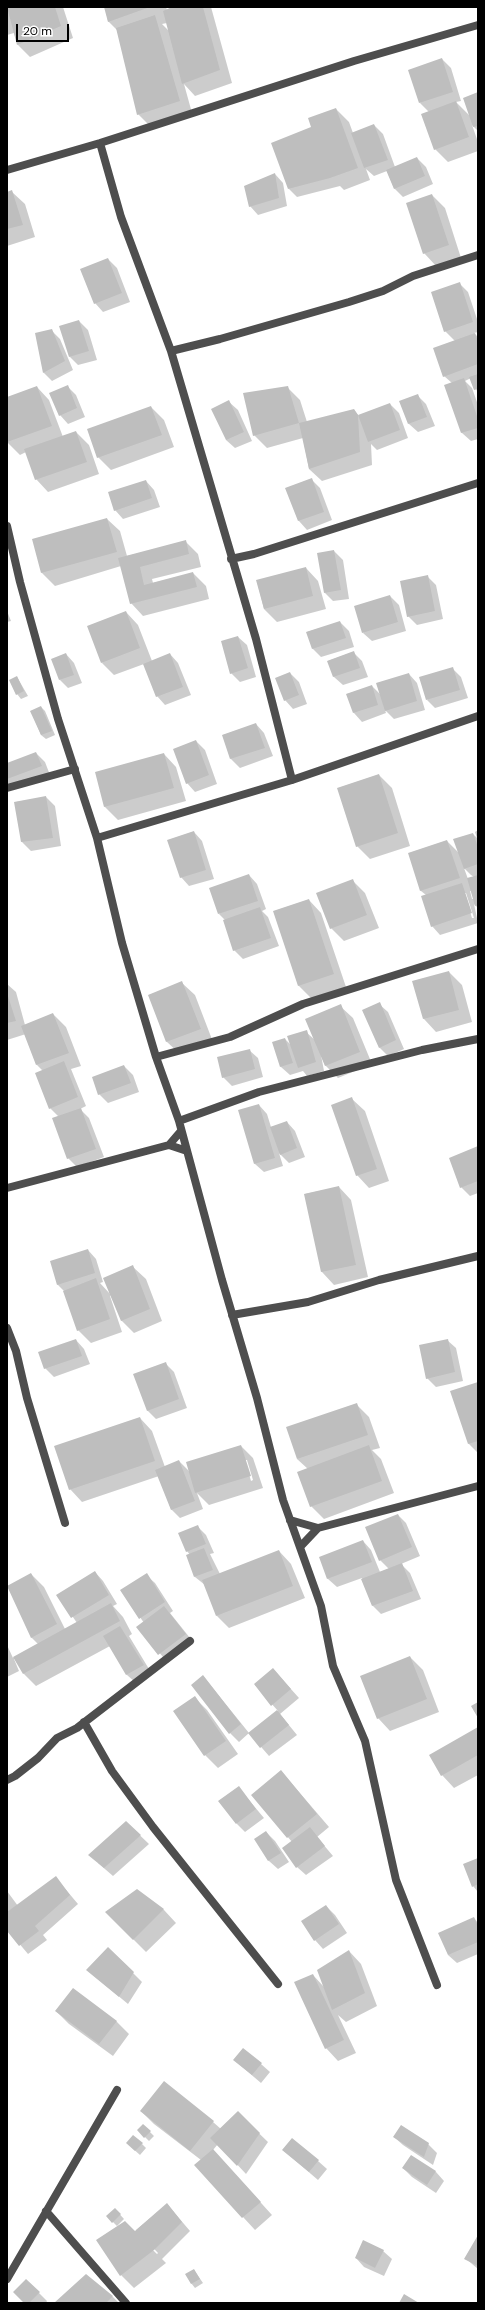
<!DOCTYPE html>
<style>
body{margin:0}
#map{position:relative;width:485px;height:2310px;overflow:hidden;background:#fff;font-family:"DM Sans",sans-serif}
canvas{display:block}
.frame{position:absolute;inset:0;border:8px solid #000;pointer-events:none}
.scale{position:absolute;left:16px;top:24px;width:53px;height:18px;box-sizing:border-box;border:2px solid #000;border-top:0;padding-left:5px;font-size:12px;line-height:14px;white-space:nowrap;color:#000;-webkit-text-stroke:3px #fff;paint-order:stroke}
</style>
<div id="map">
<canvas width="485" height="2310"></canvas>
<div class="frame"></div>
<div class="scale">20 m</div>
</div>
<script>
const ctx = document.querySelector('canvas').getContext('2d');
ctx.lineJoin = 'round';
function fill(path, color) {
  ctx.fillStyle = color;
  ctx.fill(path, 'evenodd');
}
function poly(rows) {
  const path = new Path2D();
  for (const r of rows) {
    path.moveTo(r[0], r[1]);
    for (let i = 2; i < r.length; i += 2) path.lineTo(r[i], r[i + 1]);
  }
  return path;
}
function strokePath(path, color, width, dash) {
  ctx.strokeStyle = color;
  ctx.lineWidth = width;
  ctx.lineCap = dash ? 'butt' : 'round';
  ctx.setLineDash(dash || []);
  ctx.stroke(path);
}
const shadow = poly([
 [7,7,63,7,73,38,30,57,18,45,14,33,7,35],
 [105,7,166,7,167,10,174,7,211,7,232,83,195,96,184,84,192,113,151,127,138,114,117,30,108,21],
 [167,23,169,31,162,24],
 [442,59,451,68,461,101,456,102,471,117,478,93,478,131,472,125,478,142,478,151,448,162,435,149,429,112,420,103],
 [336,109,349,122,353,133,374,125,383,134,395,167,417,158,426,167,433,184,403,197,394,188,387,171,374,176,366,169,370,180,344,190,340,186,297,197,289,189,312,127],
 [275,174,283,183,287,206,258,215,250,206],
 [12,192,25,204,35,237,7,246,7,193],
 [432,195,445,208,461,258,436,266,424,253],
 [108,259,117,268,130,302,103,312,95,303],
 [459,283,468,292,478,322,478,332,474,333,478,337,478,393,471,378,465,381,472,388,478,405,478,439,471,441,462,433,446,386,452,383,444,376,455,341,445,331],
 [79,321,88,330,97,360,78,365,70,357],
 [51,330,60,339,73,370,52,381,44,373,36,334],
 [37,387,49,400,63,437,76,432,89,445,99,474,48,492,36,479,26,452,20,455,7,442,7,399],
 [68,387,76,395,85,417,68,424,60,415],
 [287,387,300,400,307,422,354,410,359,416,390,404,399,413,408,438,377,450,371,444,372,465,322,481,309,469,303,438,267,448,254,435],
 [417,395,426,404,435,426,418,432,409,424,400,402],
 [229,402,238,410,252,441,235,448,226,440],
 [151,407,164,420,174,447,111,470,98,457],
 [311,479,320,488,332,520,307,530,299,521,287,488],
 [146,481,154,490,160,507,123,519,115,510],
 [107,519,120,531,127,556,186,542,198,554,201,567,152,579,153,583,193,573,206,586,209,599,143,616,131,603,121,566,55,586,42,573,33,540],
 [334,551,343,560,349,599,333,601,325,593],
 [306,568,318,581,326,609,277,622,264,609,257,581],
 [427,576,436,585,443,619,417,625,408,616],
 [390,596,399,605,406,631,372,641,363,633],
 [7,611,11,621,7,622],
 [126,612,138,625,152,661,170,654,178,663,191,695,165,705,157,696,144,664,114,675,102,663],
 [340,622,349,631,354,647,321,657,313,649,307,632],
 [238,637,247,645,256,677,240,682,231,673],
 [353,652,362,661,368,677,343,685,334,677,328,661],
 [66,654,74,663,82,683,68,688,60,680],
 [452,668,461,677,468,698,435,708,427,700],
 [290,673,299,682,307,704,293,709,285,700],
 [409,674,417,683,425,710,394,719,385,710,386,713,362,722,354,713,347,694,372,686,381,695],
 [17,677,28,696,21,699,17,694],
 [41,707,45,711,55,735,46,739,41,735,31,711],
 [256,724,264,733,273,756,240,768,231,759,223,735],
 [196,741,205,750,217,784,195,792,187,783],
 [36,753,45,762,50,775,7,791,7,764],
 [164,754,176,767,186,801,118,820,105,807,96,773],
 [379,775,392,788,410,846,370,859,357,846],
 [46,797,55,806,61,846,31,851,22,842,16,802],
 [478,830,478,908,474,904,478,923,440,935,432,926,426,895,421,891,409,854,447,841,459,853,473,834,477,838,475,832],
 [464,868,471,875,474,877,468,879],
 [470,891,472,891,474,899,472,899],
 [464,893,466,893,474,918,472,918],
 [194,832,202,841,214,879,189,886,181,877],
 [249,875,257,884,266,909,262,911,268,917,279,946,243,959,234,950,225,920,219,914],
 [353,881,365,893,379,928,344,941,331,928],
 [309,900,321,913,346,987,312,999,299,986,274,912],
 [449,972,462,985,472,1022,436,1032,424,1019,414,981],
 [182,983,195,995,213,1042,180,1054,167,1042,149,995],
 [7,984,16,992,25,1025,53,1014,66,1027,81,1066,71,1069,86,1106,80,1109,89,1118,104,1157,77,1167,68,1158,59,1117,50,1108,43,1071,37,1065,26,1034,7,1040],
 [379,1004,388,1012,404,1049,388,1056,379,1047],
 [340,1006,353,1018,372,1064,338,1078,325,1065,321,1055,324,1071,307,1076,303,1071,290,1075,281,1067,273,1043,285,1039,291,1045,306,1032,315,1040],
 [249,1050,258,1058,263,1077,232,1086,223,1077],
 [124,1066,133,1075,139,1092,108,1103,99,1094],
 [352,1099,365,1111,389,1181,369,1188,357,1175],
 [259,1105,267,1114,271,1127,287,1122,295,1131,305,1157,289,1163,279,1153,283,1166,264,1172,255,1164],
 [478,1147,478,1193,470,1196,461,1187],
 [339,1187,351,1200,368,1277,334,1285,322,1272,305,1194],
 [88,1250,96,1259,103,1282,100,1283,111,1295,110,1296,122,1332,91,1343,78,1330,64,1291,58,1285,51,1262],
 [133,1267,146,1279,162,1321,134,1333,121,1320],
 [76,1340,84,1349,90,1364,54,1377,45,1368],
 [447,1340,456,1348,463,1381,436,1387,427,1378],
 [166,1364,174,1372,187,1408,156,1419,147,1410],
 [478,1383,478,1453,469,1444,452,1392],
 [356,1404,369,1417,380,1448,372,1450,381,1459,394,1493,324,1519,311,1506,308,1469,297,1459],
 [140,1418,152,1431,165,1467,179,1461,190,1472,241,1446,253,1458,263,1488,209,1505,197,1493,203,1509,180,1518,171,1509,159,1476,82,1502,70,1489],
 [245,1460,247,1460,253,1480,251,1481],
 [398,1515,406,1523,420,1556,401,1564,410,1573,421,1599,381,1614,373,1606,362,1578,337,1587,328,1579,320,1558,363,1541,371,1550,380,1572,389,1569,380,1560],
 [198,1527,206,1535,214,1553,210,1554,220,1574,279,1551,291,1564,305,1598,229,1628,217,1616,205,1585,195,1577,187,1556,190,1555,187,1551],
 [95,1572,103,1581,117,1604,113,1606,123,1617,132,1634,129,1636,152,1674,136,1683,127,1675,110,1646,36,1686,24,1674,15,1658,14,1659,19,1671,7,1677,7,1645,13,1658,38,1644,31,1637,31,1574,44,1587,65,1629,77,1623,58,1595],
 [146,1575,155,1583,173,1611,170,1613,194,1643,168,1663,138,1627,144,1623,122,1590],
 [410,1657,423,1670,439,1712,390,1731,378,1718],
 [273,1669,299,1698,280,1714,297,1735,269,1756,249,1733,278,1711,255,1685],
 [203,1676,249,1733,239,1742,230,1733],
 [194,1697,207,1710,238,1754,218,1768,205,1755],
 [478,1728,478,1775,454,1788,442,1775],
 [281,1771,329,1827,317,1837,333,1856,306,1875,297,1867,292,1842,252,1795],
 [238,1787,264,1818,245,1832,237,1824],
 [126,1822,149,1844,113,1876,98,1863],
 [266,1832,275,1841,289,1862,278,1869,269,1861,255,1839],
 [478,1859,478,1892,473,1886],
 [56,1878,78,1904,43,1935,47,1940,28,1954,7,1929,7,1891,18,1906],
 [137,1890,164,1910,176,1923,146,1952,106,1912],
 [326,1906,335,1915,347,1933,323,1949,315,1940],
 [474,1918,478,1923,478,1954,457,1963,448,1955],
 [108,1948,142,1982,128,2004,87,1970],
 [349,1951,361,1964,377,2006,346,2022,338,2015,356,2053,338,2061,326,2048,313,1975,324,1987],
 [73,1989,117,2022,129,2034,113,2056,69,2024,56,2011],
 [234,2060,261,2064,270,2072,261,2083],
 [141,2111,213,2122,221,2129,238,2113,268,2142,246,2174,218,2144,213,2150,272,2215,255,2230,243,2217,201,2160,154,2124],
 [143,2125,154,2136,149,2141,138,2130],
 [394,2137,428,2144,437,2153,433,2165,403,2145],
 [142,2144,146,2148,140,2155,131,2147],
 [283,2150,318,2161,327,2169,318,2180],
 [411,2156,436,2172,444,2181,436,2193,412,2177,403,2168],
 [167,2204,190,2231,162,2259,166,2263,134,2288,121,2275,98,2240,125,2223,157,2254,158,2253,136,2230],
 [115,2209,124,2219,117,2226,107,2216],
 [478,2237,478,2269,465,2258],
 [383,2251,392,2259,384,2276,364,2267,356,2258],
 [194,2270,203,2283,195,2288,191,2283],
 [86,2275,113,2297,119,2303,56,2303],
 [26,2280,47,2301,46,2303,25,2303]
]);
const building = poly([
 [7,7,55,7,61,26,17,45],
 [104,7,150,7,108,22],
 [172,7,203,7,220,70,182,84,163,11],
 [155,15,180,101,137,115,116,28],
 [442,58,453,92,419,103,408,70],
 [478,92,478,126,473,127,463,98],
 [456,101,469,137,434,150,421,114],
 [336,108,358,168,330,178,288,189,271,143,311,127,308,118],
 [374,124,388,160,364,168,351,133],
 [417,157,425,176,394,189,386,170],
 [275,173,279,198,249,207,244,186],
 [12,190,23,225,7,229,7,192],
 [432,194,449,245,423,254,406,203],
 [108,258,122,293,94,304,80,269],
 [460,282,473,322,444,332,431,292],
 [79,320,89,351,69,357,59,326],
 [52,329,65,361,43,373,35,333],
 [475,333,478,341,478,364,443,377,433,348],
 [478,374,478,389,474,390,469,377],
 [464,378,478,419,478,428,461,433,444,385],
 [68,385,77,408,59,416,49,393],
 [37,386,52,426,7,442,7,397],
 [288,386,299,423,253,436,243,393],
 [418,394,427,417,408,424,399,401],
 [229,400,244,432,226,440,211,409],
 [390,403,400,430,368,442,358,415,360,452,309,469,299,423,354,409,358,415],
 [151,406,162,435,97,458,87,429],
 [76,431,87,462,35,480,24,449],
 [312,478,324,512,298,521,285,488],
 [146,480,152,498,114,511,108,492],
 [107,518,117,552,41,573,32,539],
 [186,540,189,554,140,567,144,585,193,572,197,587,130,604,118,558],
 [334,550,341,590,324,593,317,553],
 [306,567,313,596,264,609,256,580],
 [428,575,435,611,407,617,400,581],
 [390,595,398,622,362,633,354,606],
 [126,611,140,648,101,663,87,626],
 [340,621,346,638,312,649,306,632],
 [238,636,248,668,230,674,221,641],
 [354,651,360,668,333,677,327,661],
 [66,653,74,675,59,680,51,659],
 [170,653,183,687,156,697,143,664],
 [453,667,460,690,426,700,419,677],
 [290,672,299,695,284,701,275,678],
 [409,673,417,701,385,711,376,683],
 [17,676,24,691,16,695,9,680],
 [372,685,378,705,353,713,346,694],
 [41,706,52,731,41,735,30,711],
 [256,723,265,748,230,759,222,735],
 [196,740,209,775,186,784,173,749],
 [36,752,42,766,7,779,7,763],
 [164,753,174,788,104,807,95,772],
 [379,774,398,833,356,847,337,788],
 [46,796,53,838,21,842,14,802],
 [194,831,206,870,180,878,167,840],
 [473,833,478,847,478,864,464,869,453,839],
 [447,840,460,878,420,891,408,853],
 [249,874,258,901,218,914,209,888],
 [478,875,478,905,475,906,467,878],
 [353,879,367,915,330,929,316,893],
 [462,883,472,913,431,927,421,896],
 [309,899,334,974,298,986,273,911],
 [260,907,271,938,233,951,223,920],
 [449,971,459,1010,423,1019,412,981],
 [182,981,201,1029,166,1042,148,995],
 [7,993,16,1021,7,1023],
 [380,1002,396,1040,379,1048,362,1010],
 [341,1004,360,1052,325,1066,305,1019],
 [53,1013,69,1053,36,1065,21,1026],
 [307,1030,316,1062,298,1068,287,1036],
 [285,1038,293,1063,280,1067,272,1042],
 [250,1049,255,1069,222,1078,217,1057],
 [64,1061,78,1097,49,1109,35,1073],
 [124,1065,131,1083,98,1095,92,1077],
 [352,1097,377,1169,356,1176,331,1105],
 [259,1104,275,1158,254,1164,238,1110],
 [81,1108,96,1149,67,1159,52,1118],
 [287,1121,297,1148,280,1155,270,1127],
 [478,1146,478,1181,460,1188,449,1158],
 [339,1186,356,1265,321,1272,304,1194],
 [88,1249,95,1273,57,1285,50,1261],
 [133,1265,150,1309,121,1321,103,1278],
 [96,1278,110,1319,77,1331,63,1291],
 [76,1339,82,1356,44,1369,38,1352],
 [448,1339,455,1372,426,1379,419,1345],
 [166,1362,179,1399,147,1411,133,1374],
 [478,1382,478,1441,468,1444,450,1391],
 [357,1403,368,1435,297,1459,286,1427],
 [140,1417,155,1461,69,1490,54,1446],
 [241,1445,251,1476,195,1493,186,1462],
 [369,1445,382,1481,310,1507,297,1472],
 [179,1460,195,1501,171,1510,155,1470],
 [398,1514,412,1547,379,1561,365,1527],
 [198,1525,206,1544,186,1552,178,1533],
 [363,1540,372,1562,327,1579,319,1557],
 [204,1548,213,1570,194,1577,186,1555],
 [279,1550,293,1586,216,1616,202,1580],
 [402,1563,413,1591,372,1606,361,1579],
 [95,1571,109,1595,71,1618,56,1595],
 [31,1573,57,1624,31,1638,7,1586],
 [147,1573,165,1602,139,1619,120,1590],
 [111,1603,120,1621,23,1674,13,1657],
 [164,1606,186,1634,158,1655,136,1627],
 [120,1626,144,1665,126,1675,103,1636],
 [410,1656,427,1699,377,1719,360,1676],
 [273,1668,291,1689,271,1706,254,1684],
 [203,1675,241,1724,229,1734,191,1685],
 [195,1696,226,1741,204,1756,173,1711],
 [478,1702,478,1718,471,1706],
 [277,1710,289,1725,260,1748,248,1733],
 [478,1727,478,1755,441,1776,429,1755],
 [281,1770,317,1814,287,1838,251,1795],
 [239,1786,256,1809,236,1824,218,1801],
 [126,1821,141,1835,104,1868,88,1855],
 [310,1827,325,1846,296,1868,282,1848],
 [266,1831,281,1853,268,1861,254,1839],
 [478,1858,478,1884,472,1887,463,1864],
 [56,1876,70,1895,35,1926,39,1931,19,1946,7,1931,7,1912],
 [137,1889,164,1909,133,1940,105,1912],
 [326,1905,339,1924,314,1941,301,1921],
 [474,1917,478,1926,478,1942,448,1955,438,1933],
 [108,1947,134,1972,119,1997,86,1970],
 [349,1950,365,1993,332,2010,317,1970],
 [313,1974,344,2040,325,2049,294,1982],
 [73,1988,117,2021,99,2044,55,2011],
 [243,2048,262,2063,252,2075,233,2060],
 [164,2081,214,2121,190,2151,140,2111],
 [238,2111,260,2133,237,2166,210,2138],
 [143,2124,151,2131,144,2138,137,2130],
 [401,2125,429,2143,424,2157,393,2137],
 [133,2135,143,2143,135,2151,126,2143],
 [292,2138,319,2160,309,2172,282,2150],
 [213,2149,261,2202,242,2218,194,2165],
 [411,2155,436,2171,427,2185,402,2168],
 [167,2203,182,2222,154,2250,120,2276,96,2240,125,2221,135,2231],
 [115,2208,121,2214,112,2223,106,2216],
 [478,2235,478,2266,464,2259],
 [363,2240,384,2250,375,2268,355,2258],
 [194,2269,200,2279,191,2284,185,2274],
 [86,2274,113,2296,106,2303,54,2303],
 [26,2279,40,2292,29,2303,24,2303,13,2292],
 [404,2294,419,2303,399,2303]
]);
const street = poly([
 [100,143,121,217,171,351,256,639,292,780],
 [7,170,100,143,354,61,478,25],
 [171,351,220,339,349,302,383,291,413,276,478,255],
 [7,526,20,582,58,719,97,838,122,943,156,1057,179,1121,222,1280,257,1398,283,1500,321,1606,333,1666,365,1741,396,1880,437,1985],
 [231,559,254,554,478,483],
 [7,788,75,769],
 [97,838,292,780,478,716],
 [156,1057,230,1037,303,1004,478,949],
 [179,1121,259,1092,422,1050,478,1039],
 [169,1145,187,1151],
 [7,1188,169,1145,181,1131],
 [232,1315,308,1302,379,1280,478,1256],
 [7,1328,16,1351,27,1398,65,1523],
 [290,1520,318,1528],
 [300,1547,318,1528,478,1486],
 [84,1722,112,1771,153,1827,278,1984],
 [7,1780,15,1776,38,1758,57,1738,77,1728,190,1641],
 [46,2211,126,2303],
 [7,2279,117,2090]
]);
fill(shadow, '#0003');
fill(building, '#bebebe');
strokePath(street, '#4e4e4e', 8);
</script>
